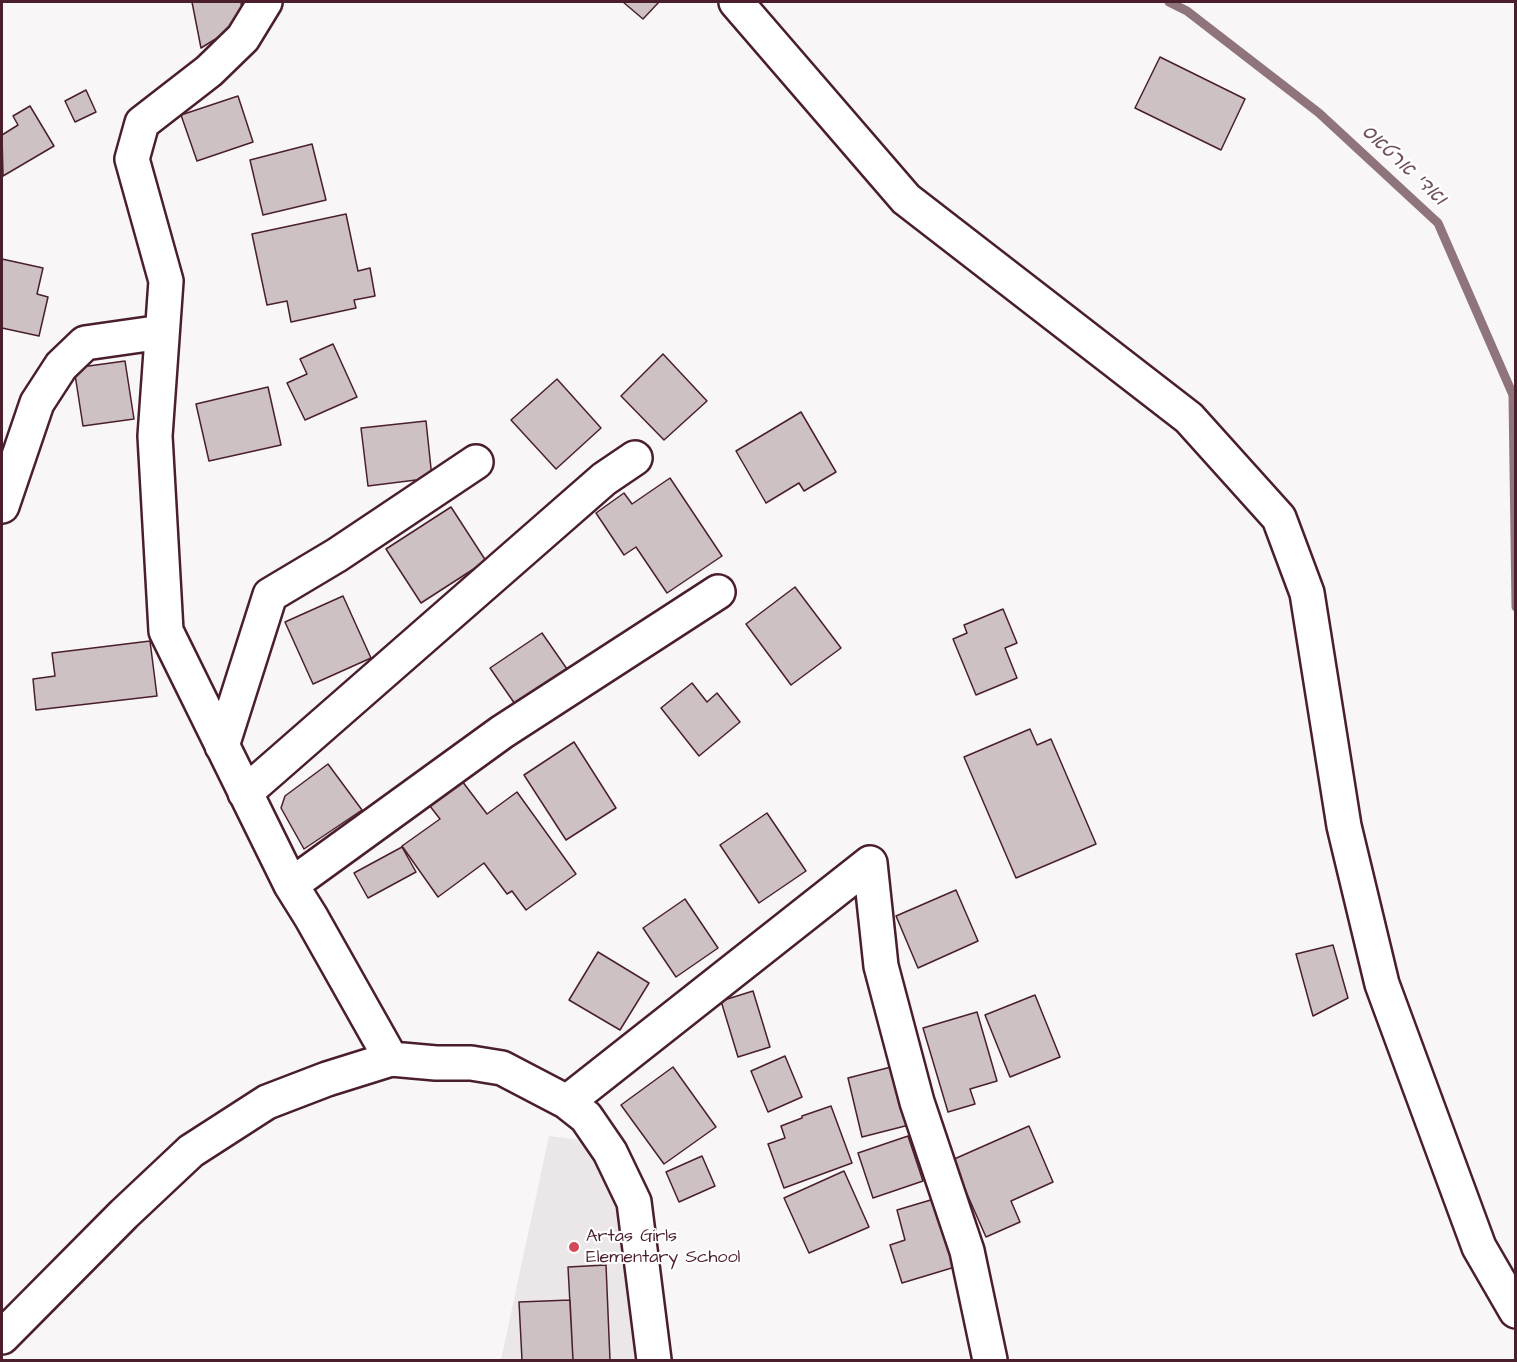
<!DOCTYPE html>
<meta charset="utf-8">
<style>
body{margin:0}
#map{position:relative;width:1517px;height:1362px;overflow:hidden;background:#f8f6f7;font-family:"Architects Daughter",sans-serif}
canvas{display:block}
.frame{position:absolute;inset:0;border:3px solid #4a1f2b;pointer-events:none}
</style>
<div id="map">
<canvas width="1517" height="1362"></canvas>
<div class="frame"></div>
</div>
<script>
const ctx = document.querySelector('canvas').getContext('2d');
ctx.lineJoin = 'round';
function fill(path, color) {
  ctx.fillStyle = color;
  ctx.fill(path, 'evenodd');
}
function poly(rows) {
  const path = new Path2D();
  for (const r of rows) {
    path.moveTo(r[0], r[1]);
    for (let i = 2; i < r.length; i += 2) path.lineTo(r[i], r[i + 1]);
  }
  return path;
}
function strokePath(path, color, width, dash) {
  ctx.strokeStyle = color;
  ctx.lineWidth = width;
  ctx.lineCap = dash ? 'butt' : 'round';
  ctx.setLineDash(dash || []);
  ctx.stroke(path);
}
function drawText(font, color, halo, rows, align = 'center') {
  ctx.font = font + ' "Architects Daughter","Playpen Sans Hebrew",sans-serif';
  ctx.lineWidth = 4.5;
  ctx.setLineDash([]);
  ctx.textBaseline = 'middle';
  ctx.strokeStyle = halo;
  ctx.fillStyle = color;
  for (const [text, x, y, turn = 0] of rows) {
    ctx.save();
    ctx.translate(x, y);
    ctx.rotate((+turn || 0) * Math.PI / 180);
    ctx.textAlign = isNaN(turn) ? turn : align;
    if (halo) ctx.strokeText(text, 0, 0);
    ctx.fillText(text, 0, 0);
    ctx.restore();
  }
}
const built = poly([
 [549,1136,581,1140,612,1192,635,1302,638,1360,501,1360]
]);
const stream = poly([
 [1169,2,1187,11,1319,113,1438,223,1513,395,1516,607]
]);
const building = poly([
 [192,2,241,2,243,22,201,48,192,2],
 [623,2,659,2,643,19,623,2],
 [1160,57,1245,99,1221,150,1135,108,1160,57],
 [86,90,96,112,75,122,65,101,86,90],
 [238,96,253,142,197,161,181,115,238,96],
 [30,106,54,146,3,176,2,135,18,125,13,116,30,106],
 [312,144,326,200,263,215,250,160,312,144],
 [346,214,358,271,370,268,375,296,354,300,356,308,291,322,287,301,267,305,252,234,346,214],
 [2,259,43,268,37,294,48,297,39,336,2,328,2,259],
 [333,344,357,397,305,420,287,383,307,374,300,359,333,344],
 [663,354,707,401,664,440,621,396,663,354],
 [125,361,134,419,83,426,74,368,125,361],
 [557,379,601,428,556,469,511,420,557,379],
 [268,387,281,445,209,461,196,404,268,387],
 [801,412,836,472,804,491,799,483,766,503,736,451,801,412],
 [426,421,432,478,368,486,361,428,426,421],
 [670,478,722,556,667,593,636,547,624,555,596,513,624,493,632,504,670,478],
 [451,507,486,561,421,603,386,549,451,507],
 [795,587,841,648,791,685,746,624,795,587],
 [343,596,371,658,313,684,285,622,343,596],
 [1003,609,1017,643,1005,648,1017,678,976,695,953,639,967,633,964,625,1003,609],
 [542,633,567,669,515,704,490,668,542,633],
 [150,641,157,696,36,710,33,679,55,676,52,653,150,641],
 [692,683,707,702,717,693,740,722,699,756,661,708,692,683],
 [1030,729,1037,745,1051,739,1096,844,1016,878,964,757,1030,729],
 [574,742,616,808,566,840,524,775,574,742],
 [328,764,362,810,304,849,281,808,285,796,328,764],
 [459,777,487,814,517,792,576,874,526,910,512,891,507,894,484,863,438,897,402,846,440,819,426,801,459,777],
 [767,813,806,871,759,903,720,845,767,813],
 [402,847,416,872,368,898,354,873,402,847],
 [956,890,978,941,918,968,896,916,956,890],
 [685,899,718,948,676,977,643,928,685,899],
 [1333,945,1348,998,1313,1016,1296,954,1333,945],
 [598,952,649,983,620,1030,569,1000,598,952],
 [753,991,770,1047,738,1057,721,1001,753,991],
 [1035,995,1060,1057,1010,1077,985,1015,1035,995],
 [977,1012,997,1081,970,1089,975,1104,948,1112,923,1028,977,1012],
 [785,1056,802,1097,768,1112,751,1071,785,1056],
 [895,1066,909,1125,862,1137,848,1078,895,1066],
 [673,1067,716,1127,664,1164,621,1105,673,1067],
 [831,1106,852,1163,784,1188,768,1144,785,1138,781,1126,802,1118,802,1116,831,1106],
 [1029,1126,1053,1182,1011,1201,1020,1222,986,1237,952,1160,1029,1126],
 [908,1136,923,1181,873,1198,858,1153,908,1136],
 [702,1156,715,1186,679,1202,666,1172,702,1156],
 [844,1171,869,1227,809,1253,784,1198,844,1171],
 [934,1199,955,1267,902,1283,890,1245,905,1240,897,1210,934,1199],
 [606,1265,610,1360,573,1360,568,1267,606,1265],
 [570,1300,573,1360,522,1360,519,1302,570,1300]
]);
const minor = poly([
 [265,2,243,38,209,71,142,123,132,159,166,281,155,436,166,631,291,885,311,917,391,1059],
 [736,2,906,199,1189,418,1279,518,1307,593,1344,826,1382,984,1479,1247,1516,1311],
 [2,506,37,403,61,366,85,343,162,332],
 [222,746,270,595,337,555,476,462],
 [245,793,604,479,635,458],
 [870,863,881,966,917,1102,967,1251,990,1360],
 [291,885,502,732,718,592],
 [567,1102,870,863],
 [2,1337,124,1214,191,1151,267,1102,327,1079,391,1059,436,1063,471,1063,502,1068,567,1102,586,1117,610,1152,634,1202,654,1360]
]);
const markers = [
 [574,1247,6,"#d1495b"]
];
const poiNames = [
 ["Artas Girls",586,1237],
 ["Elementary School",586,1258]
];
const waterNames = [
 ["ואדי ארטאס",1403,166,43]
];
fill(built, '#ebe6e8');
strokePath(stream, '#8f747b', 9);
fill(building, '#cdc1c4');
strokePath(building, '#4a1f2b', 1.5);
strokePath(minor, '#4a1f2b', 38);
strokePath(minor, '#fff', 33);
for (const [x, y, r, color] of markers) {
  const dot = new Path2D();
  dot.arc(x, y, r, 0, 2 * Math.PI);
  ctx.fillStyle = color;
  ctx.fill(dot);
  strokePath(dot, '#fff', 2);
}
drawText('18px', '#4a1f2b', '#fff', poiNames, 'left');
drawText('italic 20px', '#72515a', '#fff', waterNames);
</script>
